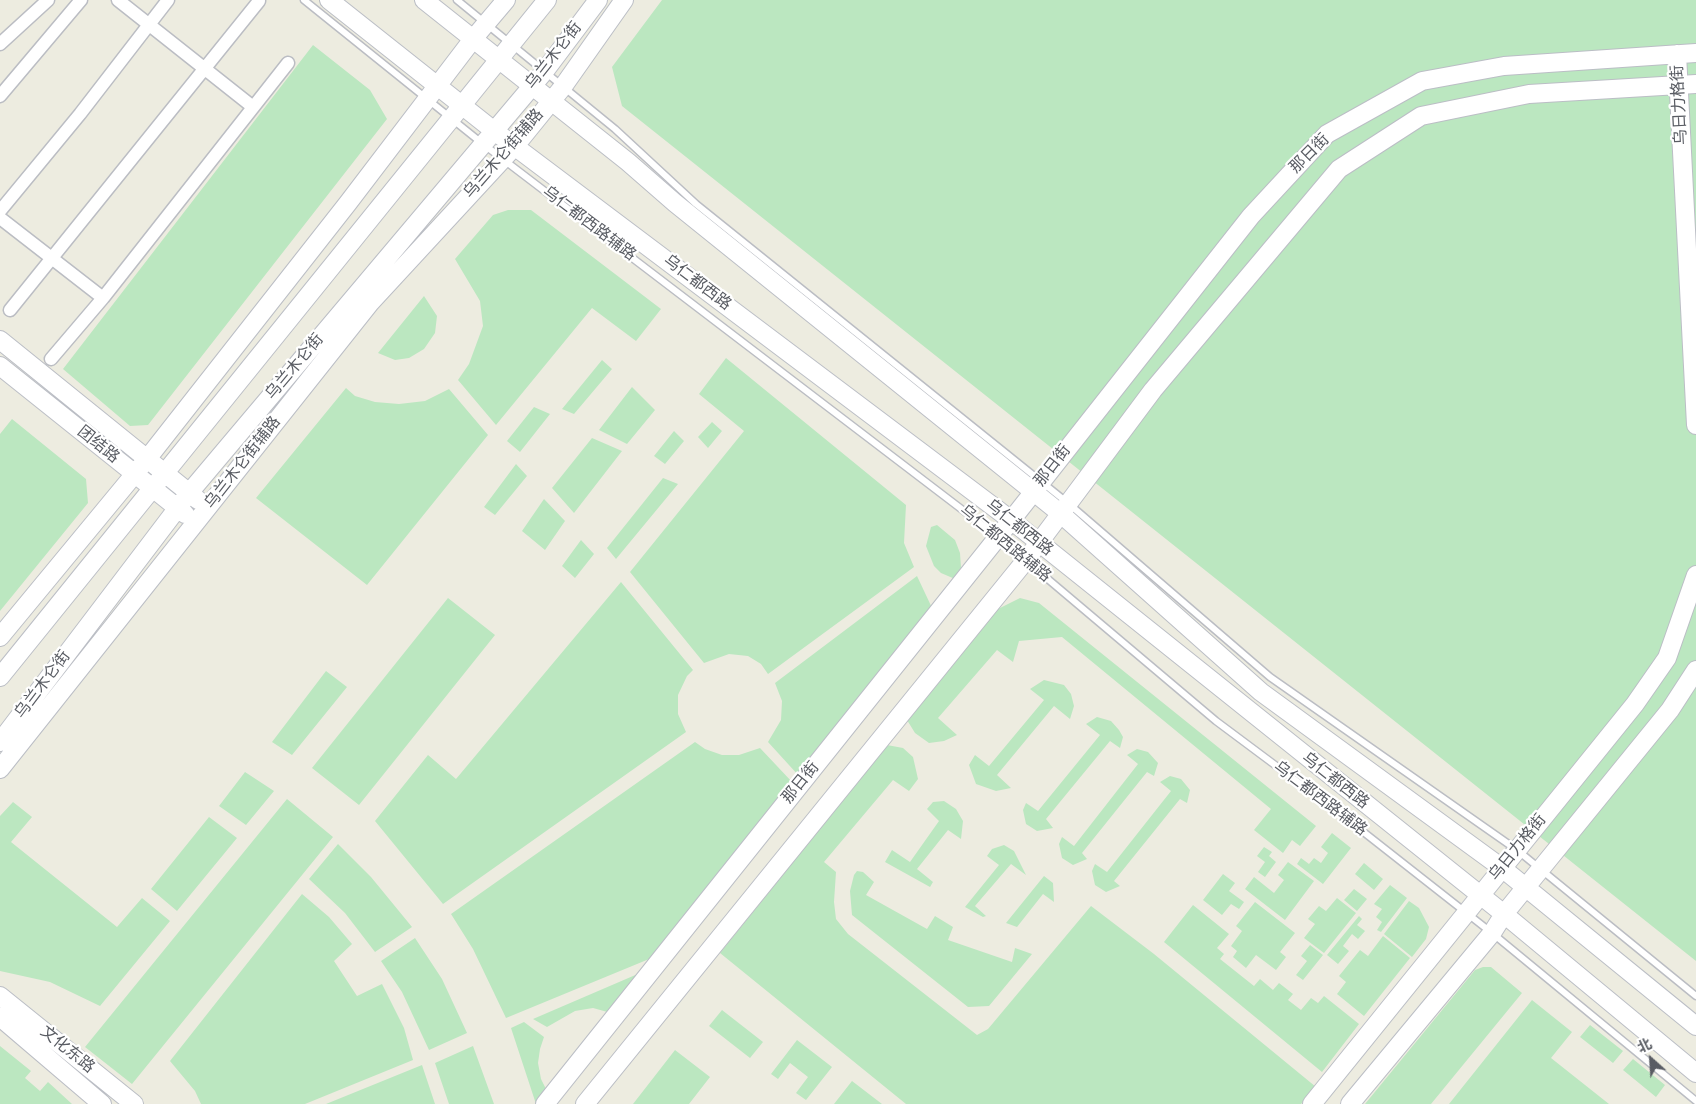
<!DOCTYPE html>
<meta charset="utf-8">
<style>
body{margin:0}
#map{position:relative;width:1696px;height:1104px;overflow:hidden;background:#edece0;font-family:Roboto,"Noto Sans SC",sans-serif}
canvas{display:block}
.north{position:absolute;left:1626px;top:1034px;width:50px;height:50px;-webkit-text-stroke:4px #fff;paint-order:stroke;rotate:334deg;font-size:14px;font-weight:700;line-height:20px;text-align:center;color:#595c63}
.north::after{content:'';display:block;margin:auto;width:18px;height:22px;background:#595c63;clip-path:polygon(50% 0,100% 100%,50% 72%,0 100%)}
</style>
<div id="map">
<canvas width="1696" height="1104"></canvas>
<div class="north">北</div>
</div>
<script>
const ctx = document.querySelector('canvas').getContext('2d');
ctx.lineJoin = 'round';
function fill(path, color) {
  ctx.fillStyle = color;
  ctx.fill(path, 'evenodd');
}
function poly(rows) {
  const path = new Path2D();
  for (const r of rows) {
    path.moveTo(r[0], r[1]);
    for (let i = 2; i < r.length; i += 2) path.lineTo(r[i], r[i + 1]);
  }
  return path;
}
function strokePath(path, color, width, dash) {
  ctx.strokeStyle = color;
  ctx.lineWidth = width;
  ctx.lineCap = dash ? 'butt' : 'round';
  ctx.setLineDash(dash || []);
  ctx.stroke(path);
}
function drawText(font, color, halo, rows, align = 'center') {
  ctx.font = font + ' Roboto,"Noto Sans SC",sans-serif';
  ctx.lineWidth = 4.5;
  ctx.setLineDash([]);
  ctx.textBaseline = 'middle';
  ctx.strokeStyle = halo;
  ctx.fillStyle = color;
  for (const [text, x, y, turn = 0] of rows) {
    ctx.save();
    ctx.translate(x, y);
    ctx.rotate((+turn || 0) * Math.PI / 180);
    ctx.textAlign = isNaN(turn) ? turn : align;
    if (halo) ctx.strokeText(text, 0, 0);
    ctx.fillText(text, 0, 0);
    ctx.restore();
  }
}
const green = poly([
 [662,0,1696,0,1696,961,622,106,612,67],
 [313,45,370,90,387,119,148,425,130,426,63,369],
 [508,210,531,210,661,309,636,341,592,308,496,425,458,380,469,364,483,326,480,301,455,259,493,215],
 [424,296,437,316,435,333,424,349,409,358,395,360,378,353],
 [726,358,906,505,904,543,914,567,768,674,761,664,748,656,729,654,704,663,630,572,744,431,699,394],
 [602,360,612,369,574,414,562,409],
 [632,387,655,410,627,444,599,430],
 [346,388,355,396,375,402,399,404,425,401,449,389,488,435,367,585,256,498],
 [534,407,550,414,520,452,507,441],
 [12,419,86,479,88,503,0,611,0,434],
 [712,422,722,431,708,448,698,437],
 [674,431,684,441,665,464,654,456],
 [592,438,622,451,574,513,552,488],
 [516,464,527,476,495,515,484,507],
 [663,478,678,484,616,559,607,548],
 [544,499,565,521,545,550,522,531],
 [937,525,955,540,960,553,961,568,955,579,941,573,934,566,926,546,931,527],
 [581,540,594,554,575,578,562,566],
 [917,576,933,610,799,776,768,742,781,720,782,701,775,683],
 [621,582,693,670,687,676,678,695,678,714,686,732,443,904,375,821,428,755,456,779],
 [448,598,495,635,359,805,312,768],
 [1020,598,1039,603,1316,826,1300,846,1292,840,1283,853,1254,830,1271,809,1062,637,1019,641,1013,662,997,650,938,718,957,735,944,741,929,743,915,733,907,720,998,609],
 [326,671,347,687,292,755,272,742],
 [1044,680,1064,685,1071,694,1074,706,1070,719,1054,706,997,775,1011,788,996,791,976,784,969,765,975,755,989,766,1044,700,1030,689],
 [1097,717,1111,721,1119,730,1123,737,1120,748,1110,741,1046,819,1053,828,1037,831,1026,824,1023,810,1026,803,1038,811,1100,735,1086,724],
 [695,742,705,749,722,755,739,755,760,748,793,783,654,957,506,1018,473,949,451,914],
 [887,745,903,748,913,757,918,779,909,791,893,780,824,862,836,872,834,902,836,919,848,934,977,1035,988,1029,1091,906,1154,954,1316,1087,1301,1104,906,1104,720,953],
 [1137,749,1148,752,1158,763,1154,776,1147,772,1082,853,1087,859,1073,865,1062,858,1059,844,1062,837,1074,846,1138,764,1127,755],
 [245,772,274,791,246,825,219,806],
 [1170,776,1181,779,1190,790,1187,803,1180,799,1114,881,1120,886,1106,892,1095,885,1092,871,1095,864,1107,872,1171,791,1160,782],
 [287,799,333,837,132,1084,85,1047],
 [944,801,956,809,963,821,961,839,948,830,917,869,933,882,930,887,885,862,892,850,910,862,939,821,927,809,933,802],
 [13,802,32,817,11,842,117,927,142,898,170,921,100,1006,50,982,0,971,0,816],
 [209,817,237,838,177,911,151,889],
 [1332,833,1351,848,1323,884,1297,864,1301,858,1309,864,1314,858,1321,863,1328,853,1321,847],
 [338,844,371,877,412,927,375,952,345,913,309,879],
 [1004,845,1014,851,1026,875,1011,864,975,906,986,916,983,917,965,907,999,865,987,856,992,849],
 [1264,847,1272,852,1269,856,1276,862,1265,877,1258,872,1265,862,1257,856],
 [1288,862,1314,881,1285,920,1245,889,1254,877,1274,893,1284,880,1278,875],
 [1364,863,1383,879,1374,890,1355,874],
 [857,871,863,872,874,882,866,895,927,929,935,916,953,927,948,940,1012,962,1015,948,1032,954,989,1006,968,1007,852,915,850,891,854,875],
 [1223,874,1235,883,1229,891,1244,902,1239,909,1231,904,1222,915,1203,900],
 [1044,876,1053,883,1054,902,1043,894,1017,927,1006,923],
 [1390,885,1407,898,1381,932,1377,930,1382,922,1376,917,1382,909,1374,904],
 [1354,889,1367,899,1357,911,1344,900],
 [302,894,329,917,352,944,334,961,357,996,382,984,404,1028,413,1060,305,1104,201,1104,195,1091,170,1061],
 [1337,898,1356,913,1324,953,1304,938,1315,924,1308,919,1319,906,1326,911],
 [1409,901,1419,908,1429,927,1426,939,1412,957,1384,934],
 [1255,902,1295,933,1280,952,1286,957,1276,970,1256,955,1246,968,1233,957,1237,951,1231,946,1242,931,1236,926],
 [1193,905,1229,934,1217,948,1224,954,1220,959,1254,986,1260,979,1273,990,1279,983,1293,994,1288,1000,1301,1010,1311,998,1318,1003,1324,996,1359,1024,1322,1072,1164,942],
 [1359,916,1362,919,1357,925,1365,931,1358,939,1352,934,1343,946,1349,951,1338,964,1327,955],
 [1383,936,1410,958,1364,1016,1337,994,1346,982,1339,976,1360,950,1368,956],
 [415,938,442,979,467,1033,429,1050,402,992,381,961],
 [1310,945,1323,955,1303,980,1296,975,1307,961,1301,956],
 [1483,967,1491,967,1522,993,1431,1104,1365,1104,1475,970],
 [647,970,611,1013,593,1008,575,1011,547,1027,533,1019],
 [1532,1000,1572,1032,1551,1058,1609,1104,1449,1104],
 [722,1010,763,1042,750,1058,709,1026],
 [524,1022,544,1037,540,1049,538,1063,541,1079,548,1093,539,1104,536,1104,511,1028],
 [1590,1025,1623,1051,1613,1063,1580,1037],
 [797,1040,832,1067,806,1100,796,1093,808,1077,790,1063,778,1079,771,1074],
 [0,1046,31,1071,25,1078,40,1091,48,1082,72,1104,0,1104],
 [473,1046,494,1104,449,1104,435,1063],
 [675,1050,710,1077,689,1104,633,1104],
 [1633,1059,1665,1085,1656,1097,1623,1070],
 [422,1065,435,1104,326,1104],
 [852,1081,882,1104,834,1104]
]);
const lane = poly([
 [304,0,483,144,998,537,1216,721,1338,812,1492,933,1696,1101],
 [457,0,615,129,696,204,1069,504,1270,677,1517,850,1696,996]
]);
const street = poly([
 [118,0,253,107],
 [0,44,48,0],
 [0,96,81,0],
 [0,211,80,114,168,0],
 [0,218,103,298],
 [10,310,259,1],
 [51,359,103,298,288,63]
]);
const secondary = poly([
 [329,0,493,130,1011,520,1504,914,1696,1073],
 [424,0,628,162,675,203,1060,513,1261,692,1502,868,1696,1026],
 [1677,54,1696,425],
 [0,340,198,500],
 [0,366,185,514],
 [0,637,147,459,348,203,473,39,506,0],
 [0,677,547,0],
 [0,742,189,493,544,72,598,0],
 [0,769,370,303,515,146,562,88,624,0],
 [0,996,134,1104],
 [0,1017,102,1104],
 [545,1104,998,537,1251,216,1327,134,1422,81,1504,66,1696,53],
 [585,1104,1026,560,1153,390,1339,169,1421,116,1529,94,1696,84],
 [1312,1104,1635,704,1667,658,1696,575],
 [1350,1104,1492,933,1504,914,1670,710,1696,670]
]);
const streetNames = [
 ["乌兰木仑街",554,56,-52],
 ["乌日力格街",1680,105,-93],
 ["乌兰木仑街辅路",504,154,-49],
 ["那日街",1310,154,-45],
 ["乌仁都西路辅路",589,224,37],
 ["乌仁都西路",697,283,37],
 ["乌兰木仑街",295,367,-50],
 ["团结路",98,445,39],
 ["乌兰木仑街辅路",243,463,-52],
 ["那日街",1053,466,-52],
 ["乌仁都西路",1019,528,38],
 ["乌仁都西路辅路",1005,544,39],
 ["乌兰木仑街",43,685,-53],
 ["乌仁都西路",1335,781,38],
 ["那日街",801,783,-51],
 ["乌仁都西路辅路",1320,799,37],
 ["乌日力格街",1518,848,-51],
 ["文化东路",67,1050,39]
];
fill(green, '#bbe7c0');
strokePath(lane, '#bbbdc3', 9);
strokePath(street, '#bbbdc3', 15);
strokePath(secondary, '#bbbec5', 20);
strokePath(lane, '#fff', 6);
strokePath(street, '#fff', 12);
strokePath(secondary, '#fff', 18);
drawText('16px', '#595c63', '#fff', streetNames);
</script>
